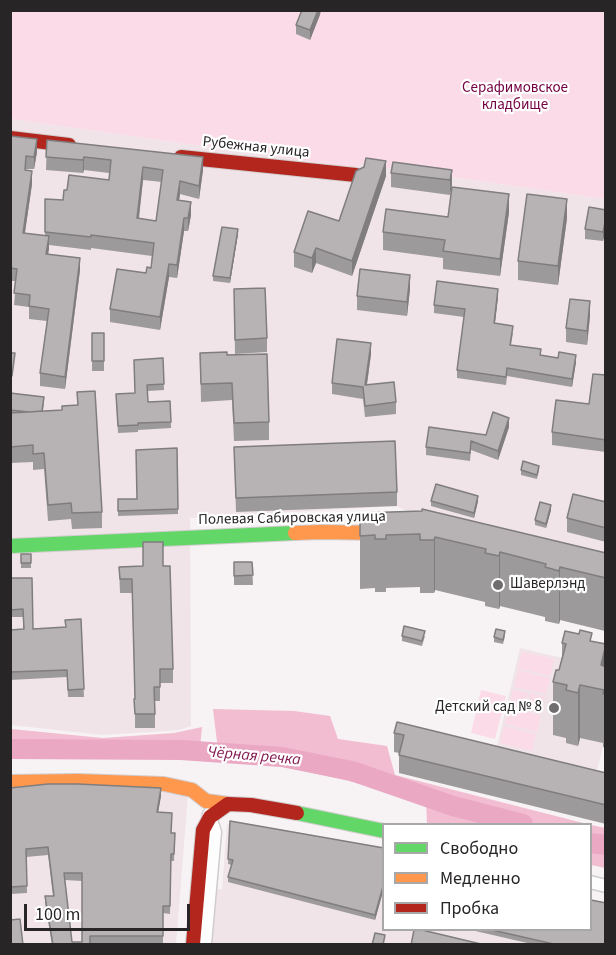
<!DOCTYPE html>
<meta charset="utf-8">
<style>
body{margin:0}
#map{position:relative;width:616px;height:955px;overflow:hidden;background:#f7f2f4;font-family:"Source Sans 3",sans-serif}
canvas{display:block}
.frame{position:absolute;inset:0;border:12px solid #282526;pointer-events:none}
.legend{position:absolute;left:382px;top:823px;width:210px;height:108px;box-sizing:border-box;background:#fff;border:2px solid #a9a8a8;margin:0;padding:8px 10px;list-style:none;font-size:18px;color:#282526}
.legend li{display:flex;align-items:center;gap:12px;height:30px}
.legend b{width:30px;border:2px solid #a9a8a8}
.scale{position:absolute;left:24px;top:904px;width:166px;height:27px;box-sizing:border-box;border:3px solid #282526;border-top:0;padding-left:8px;font-size:18px;line-height:21px;white-space:nowrap;color:#282526;-webkit-text-stroke:4px #fff;paint-order:stroke}
</style>
<div id="map">
<canvas width="616" height="955"></canvas>
<div class="frame"></div>
<ul class="legend">
<li><b style="height:8px;background:#63d668"></b>Свободно</li>
<li><b style="height:8px;background:#ff974d"></b>Медленно</li>
<li><b style="height:8px;background:#b3261e"></b>Пробка</li>
</ul>
<div class="scale">100 m</div>
</div>
<script>
const ctx = document.querySelector('canvas').getContext('2d');
ctx.lineJoin = 'round';
function fill(path, color) {
  ctx.fillStyle = color;
  ctx.fill(path, 'evenodd');
}
function poly(rows) {
  const path = new Path2D();
  for (const r of rows) {
    path.moveTo(r[0], r[1]);
    for (let i = 2; i < r.length; i += 2) path.lineTo(r[i], r[i + 1]);
  }
  return path;
}
function strokePath(path, color, width, dash) {
  ctx.strokeStyle = color;
  ctx.lineWidth = width;
  ctx.lineCap = dash ? 'butt' : 'round';
  ctx.setLineDash(dash || []);
  ctx.stroke(path);
}
function drawText(font, color, halo, rows, align = 'center') {
  ctx.font = font + ' "Source Sans 3",sans-serif';
  ctx.lineWidth = 4.5;
  ctx.setLineDash([]);
  ctx.textBaseline = 'middle';
  ctx.strokeStyle = halo;
  ctx.fillStyle = color;
  for (const [text, x, y, turn = 0] of rows) {
    ctx.save();
    ctx.translate(x, y);
    ctx.rotate((+turn || 0) * Math.PI / 180);
    ctx.textAlign = isNaN(turn) ? turn : align;
    if (halo) ctx.strokeText(text, 0, 0);
    ctx.fillText(text, 0, 0);
    ctx.restore();
  }
}
const built = poly([
 [11,119,358,168,361,164,605,199,605,568,438,527,397,506,190,518,191,726,180,730,102,735,11,725],
 [520,648,605,668,604,743,597,770,497,746],
 [170,789,188,795,176,944,11,944,11,790],
 [227,824,383,851,384,930,590,930,605,944,211,944,216,888,222,890]
]);
const green = poly([
 [11,11,605,11,605,199,361,164,358,168,11,119],
 [522,652,554,659,550,676,518,668],
 [518,670,550,678,546,694,514,687],
 [513,689,528,693,524,709,510,705],
 [481,690,506,696,495,739,471,733],
 [530,693,545,697,541,713,527,709],
 [509,708,541,715,537,732,505,724],
 [504,726,536,734,532,751,500,743]
]);
const forest = poly([
 [213,709,294,711,330,716,338,739,387,746,395,775,587,824,427,824,426,801,349,781,281,766,219,758],
 [202,727,200,748,11,746,11,729,103,738,174,733],
 [591,825,605,828,605,868,591,865]
]);
const river = poly([
 [10,749,181,750,282,757,352,771,453,806,523,824],
 [590,843,606,845]
]);
const street = poly([
 [590,882,606,886],
 [205,944,215,832,209,814]
]);
const fast = poly([
 [10,546,295,533],
 [297,813,384,831]
]);
const slow = poly([
 [295,533,320,532,382,533],
 [10,782,78,781,164,784,192,790,206,801,228,804]
]);
const jam = poly([
 [10,138,69,145],
 [181,157,356,175],
 [193,944,203,830,210,817,228,804,251,805,297,813]
]);
const wall = poly([
 [302,10,321,10,310,40,296,34,296,25],
 [10,136,37,152,34,169,26,169,26,170,32,184,25,233,45,236,45,199,63,200,67,190,109,180,109,173,84,170,83,173,46,170,47,140,203,170,199,199,180,194,179,200,191,215,188,231,184,231,177,278,169,277,160,330,110,322,110,309,151,268,152,256,91,248,91,250,49,245,48,254,80,270,65,389,40,386,40,373,47,321,29,319,29,307,14,305,16,281,10,281],
 [143,180,162,182,156,221,139,219],
 [452,170,452,184,450,195,391,187,391,173],
 [386,176,352,276,316,263,312,273,294,267,294,252,339,221],
 [606,210,606,228,603,241,585,239,585,229],
 [509,212,500,276,443,269,443,258,383,250,383,232,448,217],
 [567,218,558,285,518,280,518,261],
 [238,234,230,283,213,281,213,276],
 [234,289,267,338,267,352,235,354],
 [410,289,407,316,357,310,357,296],
 [498,297,495,323,513,333,511,345,541,356,576,362,572,387,507,376,506,385,457,378,457,370,464,317,434,313,434,305],
 [590,316,587,345,566,342,566,328],
 [92,333,104,333,104,371,92,371],
 [200,353,227,355,269,422,269,440,234,441,232,400,201,402],
 [371,354,367,385,396,402,396,414,365,417,363,399,332,394,332,383],
 [163,358,164,390,148,391,148,402,171,422,171,428,138,430,138,432,118,433,116,394,135,393],
 [606,375,606,452,552,445,552,432,589,404],
 [77,392,102,512,102,528,72,529,71,519,48,521,44,469,33,470,33,462,10,463,10,393,44,402,43,411,62,410,77,405],
 [509,427,498,460,471,450,470,461,426,455,426,447,486,435],
 [234,447,397,492,397,506,236,512],
 [177,448,178,514,118,516,118,499,137,499],
 [521,470,539,470,537,479,521,475],
 [431,501,478,501,474,518,431,506],
 [606,502,606,542,567,532,567,518],
 [551,510,546,528,535,525,535,520],
 [360,513,606,553,606,635,605,631,560,620,559,624,545,621,545,617,500,606,499,609,485,606,485,602,435,590,434,593,420,593,420,587,386,588,386,592,375,592,375,588,360,589],
 [21,554,31,554,31,568,21,568],
 [234,562,252,562,253,585,234,585],
 [163,566,173,669,173,683,160,683,160,701,155,701,155,728,135,728,135,699,132,593,120,593,119,567],
 [10,578,33,629,65,627,81,619,84,697,68,697,67,677,10,680,10,630,23,629,23,617,10,617],
 [402,636,425,636,422,646,402,641],
 [505,636,503,644,494,642,494,637],
 [592,641,606,644,606,748,603,747,603,743,580,738,578,746,566,743,566,738,553,735,553,682,559,670,562,657,562,643],
 [394,733,606,773,606,824,399,773,399,753,394,752],
 [10,788,161,796,158,812,172,820,171,833,175,833,174,861,171,861,170,914,163,913,163,944,90,943,90,945,52,945,45,903,45,896,53,896,48,855,26,857,27,893,10,894],
 [65,880,82,881,82,942,72,942],
 [230,821,384,848,384,888,375,920,228,882,228,877,232,865,228,864],
 [471,930,591,930,606,945,536,945]
]);
const shadedWall = poly([
 [318,10,321,10,320,15,310,40,310,30],
 [37,139,37,152,34,169,34,157],
 [84,157,84,170,83,173,83,160],
 [203,157,203,170,199,199,199,186],
 [386,161,386,176,352,276,352,261],
 [143,167,143,180,137,231,137,218],
 [452,170,452,184,450,195,450,180],
 [32,171,32,184,23,245,23,233],
 [180,181,180,194,177,213,177,200],
 [509,194,509,212,500,276,500,259],
 [567,199,567,218,558,285,558,266],
 [191,202,191,215,188,231,188,218],
 [184,218,184,231,177,278,177,265],
 [606,218,606,228,603,241,603,232],
 [238,229,238,234,230,283,230,278],
 [49,236,49,249,46,267,46,254],
 [316,248,316,263,312,273,312,258],
 [80,258,80,270,65,389,65,377],
 [169,264,169,277,160,330,160,317],
 [410,275,410,289,407,316,407,302],
 [498,289,498,297,494,331,494,323],
 [590,301,590,316,587,345,587,331],
 [371,343,371,354,365,397,365,385],
 [576,355,576,362,572,387,572,379],
 [509,418,509,427,498,460,498,451],
 [478,496,478,501,474,518,474,513],
 [551,505,551,510,546,528,546,524],
 [435,537,435,590,434,593,434,540],
 [500,552,500,606,499,609,499,556],
 [560,567,560,620,559,624,559,571],
 [606,645,606,694,601,665],
 [580,685,580,738,578,746,578,693],
 [161,788,161,796,157,819,157,812],
 [384,883,384,888,375,920,375,915]
]);
const building = poly([
 [302,10,318,10,310,30,296,25,302,10],
 [10,136,37,139,34,157,26,156,25,170,32,171,23,233,49,236,46,254,80,258,65,377,40,373,49,309,29,306,30,295,14,293,17,269,10,268,10,136],
 [47,140,203,157,199,186,180,181,177,200,191,202,188,218,184,218,177,265,169,264,160,317,110,309,117,269,146,273,147,267,151,268,154,243,91,235,91,237,45,232,45,199,63,200,64,190,67,190,69,175,109,180,111,160,84,157,83,160,46,157,47,140],
 [143,167,163,170,156,221,137,218,143,167],
 [366,158,386,161,352,261,316,248,312,258,294,252,308,211,339,221,356,171,364,167,366,158],
 [393,162,452,170,450,180,391,173,393,162],
 [452,187,509,194,500,259,443,251,445,240,383,232,386,209,448,217,452,187],
 [527,194,567,199,558,266,518,261,527,194],
 [589,207,606,210,606,218,603,232,585,229,589,207],
 [222,227,238,229,230,278,213,276,222,227],
 [360,269,410,275,407,302,357,296,360,269],
 [437,281,498,289,494,323,513,326,510,345,541,349,540,355,558,358,559,352,576,355,572,379,507,368,506,377,457,370,465,309,434,305,437,281],
 [265,288,267,338,235,340,234,289,265,288],
 [570,299,590,301,587,331,566,328,570,299],
 [92,333,104,333,104,361,92,361,92,333],
 [337,339,371,343,365,385,394,382,396,402,365,406,363,387,332,383,337,339],
 [227,352,227,355,267,354,269,422,234,423,232,383,201,384,200,353,227,352],
 [10,353,15,353,12,376,10,376,10,353],
 [163,358,164,384,147,385,148,402,170,401,171,422,138,423,138,425,118,426,116,394,135,393,134,360,163,358],
 [593,374,606,375,606,440,552,432,556,400,589,404,593,374],
 [95,391,102,512,72,513,71,503,48,505,44,453,33,454,33,445,10,447,10,413,62,410,62,406,78,405,77,392,95,391],
 [10,393,44,397,42,411,29,412,10,410,10,393],
 [493,412,509,418,498,451,471,441,470,453,426,447,429,427,486,435,493,412],
 [395,441,397,492,236,498,234,447,395,441],
 [177,448,178,509,118,511,118,499,137,499,136,450,177,448],
 [523,461,539,466,537,475,521,470,523,461],
 [436,484,478,496,474,513,431,501,436,484],
 [573,494,606,502,606,528,567,518,573,494],
 [540,502,551,505,546,524,535,520,540,502],
 [422,509,606,553,606,578,560,567,559,571,545,567,546,564,500,552,499,556,485,553,486,549,435,537,434,540,420,540,420,534,386,535,386,539,375,539,375,535,360,536,360,513,422,511,422,509],
 [143,542,163,542,163,566,170,566,173,669,160,669,160,687,154,687,155,714,135,714,134,699,135,699,132,579,120,579,119,567,143,566,143,542],
 [21,554,31,554,31,563,21,563,21,554],
 [234,562,252,562,253,575,234,576,234,562],
 [10,578,32,578,33,629,66,627,65,620,81,619,84,689,68,690,67,670,10,672,10,630,24,629,23,609,10,610,10,578],
 [404,626,425,631,422,641,402,636,404,626],
 [496,629,505,631,503,640,494,637,496,629],
 [580,630,592,633,590,641,606,644,601,665,606,667,606,694,603,694,604,690,580,685,578,693,566,690,567,685,553,682,556,670,559,670,566,644,562,643,565,631,579,634,580,630],
 [397,722,606,773,606,805,399,755,404,735,394,733,397,722],
 [48,784,78,784,161,788,157,812,172,813,171,833,175,833,174,854,171,854,170,906,163,906,163,936,90,936,90,945,53,945,45,896,54,896,48,847,26,849,27,886,10,887,10,788,48,784],
 [64,873,82,873,82,942,72,942,64,873],
 [230,821,384,848,384,883,375,915,228,877,233,860,228,859,230,821],
 [591,900,606,903,606,945,558,945,492,930,591,930,591,900],
 [20,919,23,945,10,945,10,920,20,919],
 [414,930,422,930,485,945,411,945,414,930],
 [375,933,385,935,383,945,372,945,375,933]
]);
const markers = [
 [498,585,6,"#706d6e"],
 [554,708,6,"#706d6e"]
];
const parkNames = [
 ["Серафимовское",515,89],
 ["кладбище",515,106]
];
const streetNames = [
 ["Рубежная улица",256,148,6],
 ["Полевая Сабировская улица",292,519,-1]
];
const poiNames = [
 ["Шаверлэнд",510,585],
 ["Детский сад № 8",542,708,"right"]
];
const waterNames = [
 ["Чёрная речка",254,757,5]
];
fill(built, '#f0e4e8');
fill(green, '#fbdbe7');
fill(forest, '#f2bcd1');
strokePath(river, '#eaa8c3', 20);
strokePath(street, '#d0cdce', 15);
strokePath(fast, '#d0cdce', 16);
strokePath(slow, '#d0cdce', 16);
strokePath(jam, '#d0cdce', 16);
strokePath(street, '#fefdfd', 12);
strokePath(fast, '#63d668', 14);
strokePath(slow, '#ff974d', 14);
strokePath(jam, '#b3261e', 14);
fill(wall, '#9d9a9b');
fill(shadedWall, '#807d7e');
fill(building, '#b7b3b4');
strokePath(building, '#807d7e', 1.5);
for (const [x, y, r, color] of markers) {
  const dot = new Path2D();
  dot.arc(x, y, r, 0, 2 * Math.PI);
  ctx.fillStyle = color;
  ctx.fill(dot);
  strokePath(dot, '#fff', 2);
}
drawText('15px', '#730042', '#fff', parkNames);
drawText('15px', '#282526', '#fff', streetNames);
drawText('15px', '#282526', '#fff', poiNames, 'left');
drawText('italic 16px', '#82164e', '#fff', waterNames);
</script>
